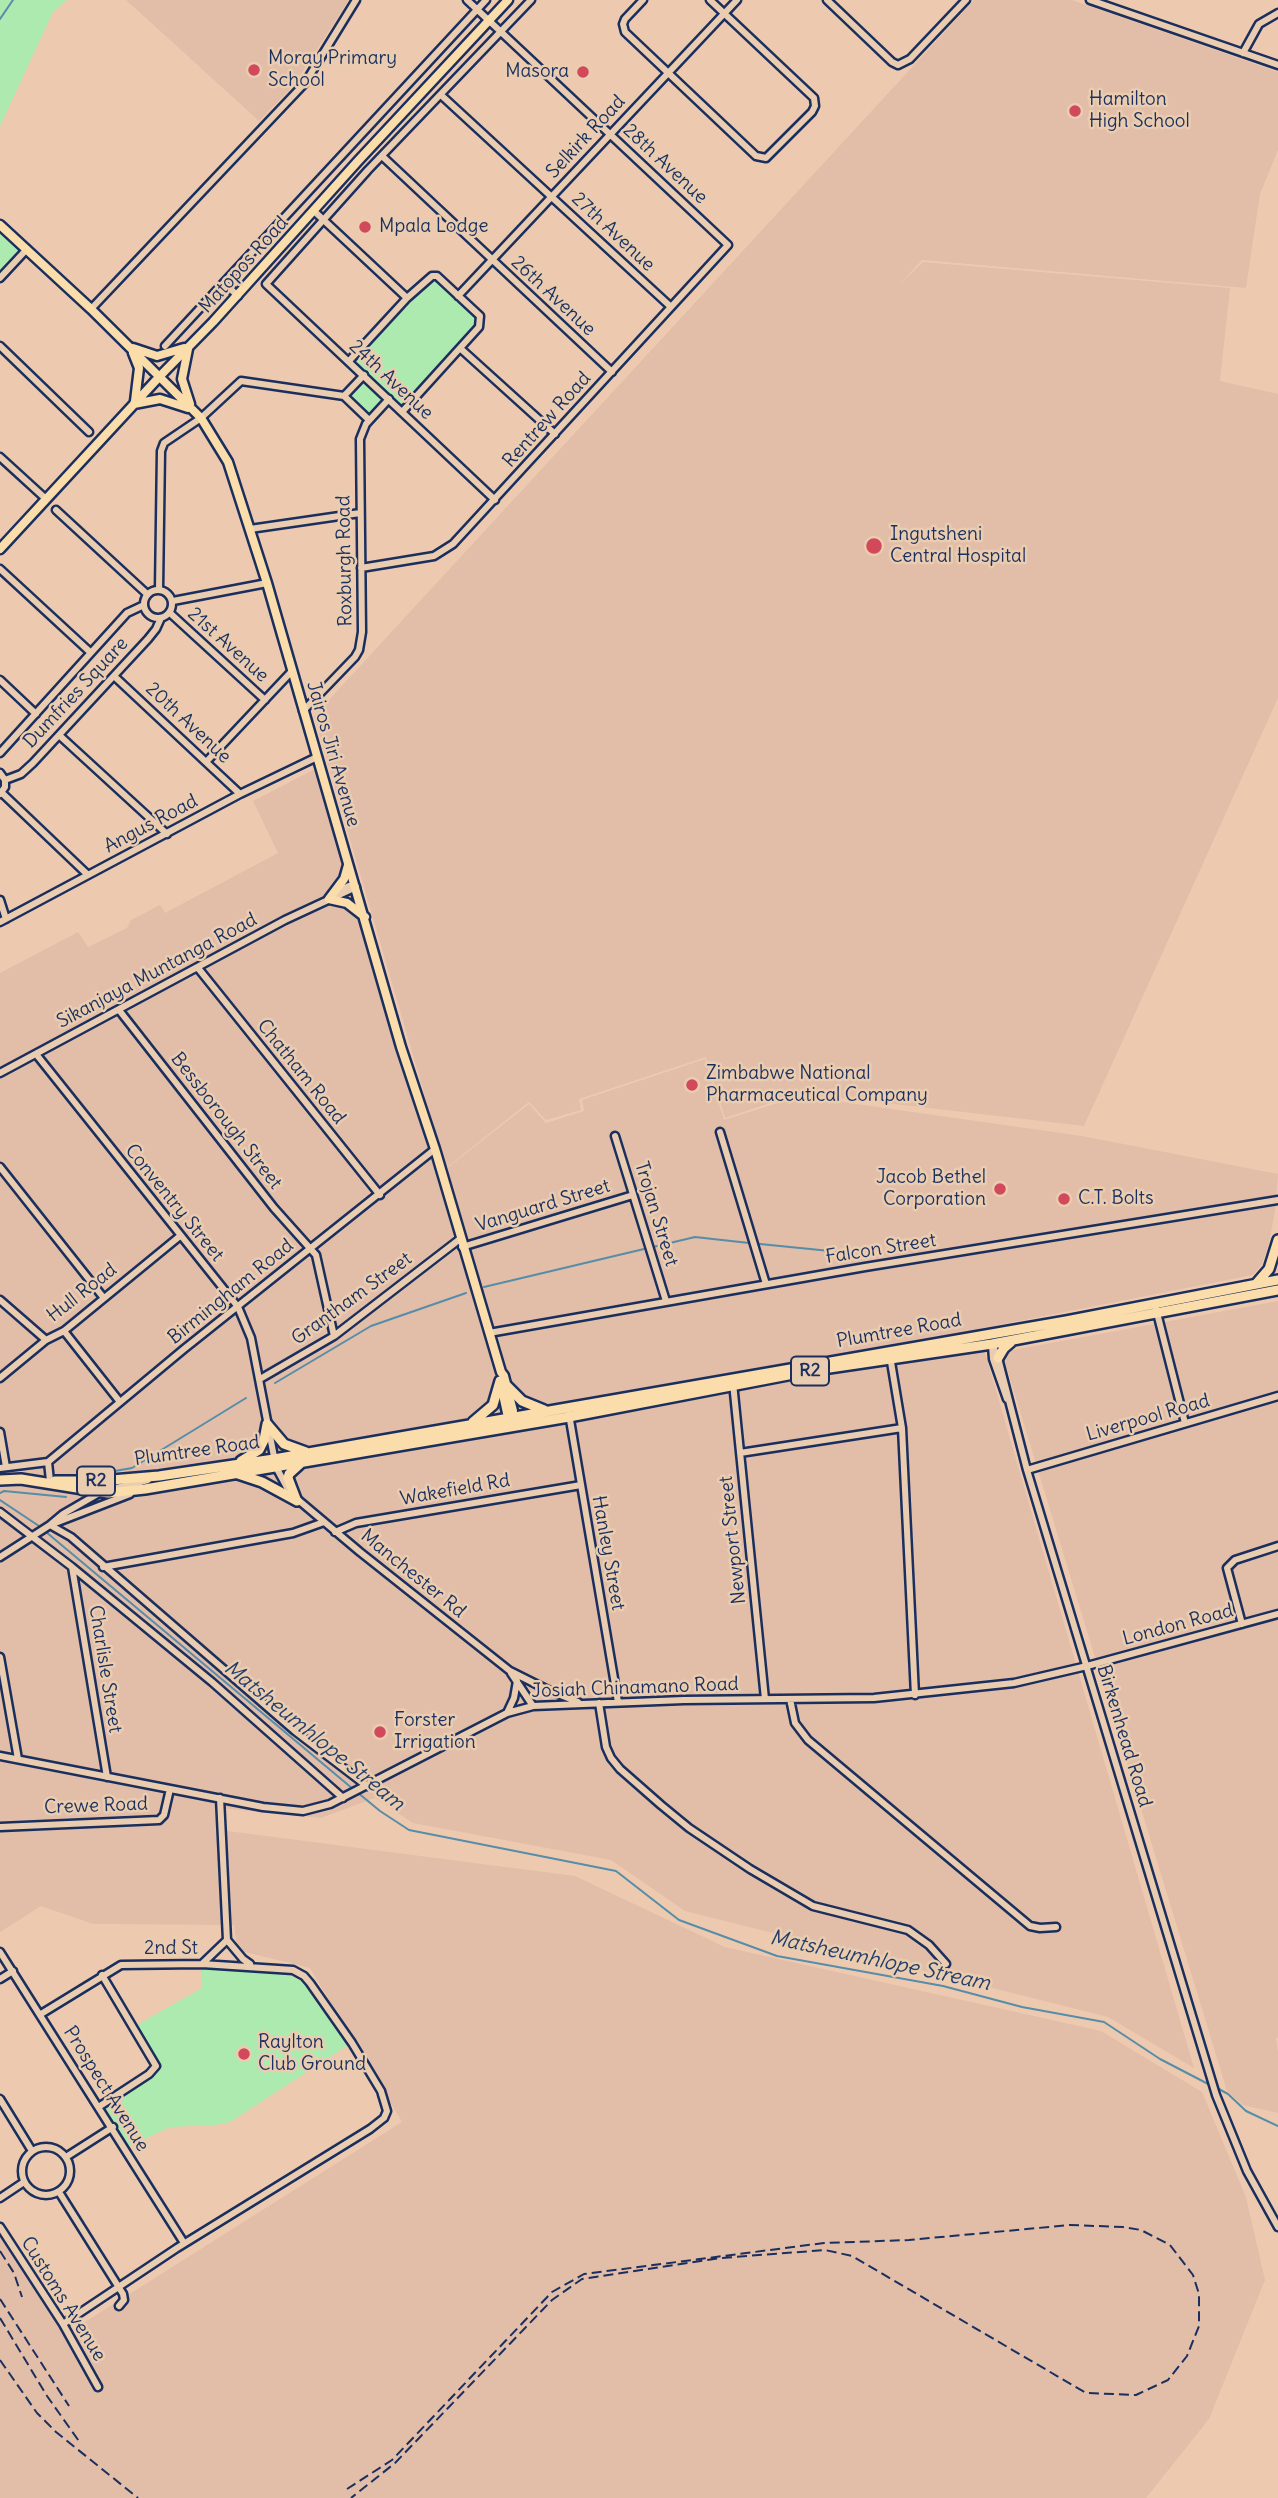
<!DOCTYPE html>
<style>
body{margin:0}
canvas{display:block;background:#edcaaf}
</style>
<canvas width="1278" height="2498"></canvas>
<script>
const ctx = document.querySelector('canvas').getContext('2d');
ctx.lineJoin = 'round';
function fill(path, color) {
  ctx.fillStyle = color;
  ctx.fill(path, 'evenodd');
}
function poly(rows) {
  const path = new Path2D();
  for (const r of rows) {
    if (r.length === 3) {
      path.moveTo(r[0] + r[2], r[1]);
      path.arc(r[0], r[1], r[2], 0, 2 * Math.PI);
      continue;
    }
    path.moveTo(r[0], r[1]);
    for (let i = 2; i < r.length; i += 2) path.lineTo(r[i], r[i + 1]);
  }
  return path;
}
function strokePath(path, color, width, dash) {
  ctx.strokeStyle = color;
  ctx.lineWidth = width;
  ctx.lineCap = dash ? 'butt' : 'round';
  ctx.setLineDash(dash || []);
  ctx.stroke(path);
}
function drawText(font, color, halo, rows, align = 'center') {
  ctx.font = font + ' Delius,sans-serif';
  ctx.lineWidth = 5;
  ctx.setLineDash([]);
  ctx.textBaseline = 'middle';
  ctx.strokeStyle = halo;
  ctx.fillStyle = color;
  for (const [text, x, y, turn = 0] of rows) {
    ctx.save();
    ctx.translate(x, y);
    ctx.rotate((+turn || 0) * Math.PI / 180);
    ctx.textAlign = isNaN(turn) ? turn : align;
    if (halo) ctx.strokeText(text, 0, 0);
    ctx.fillText(text, 0, 0);
    ctx.restore();
  }
}
const built = poly([
 [126,0,349,0,294,85,259,121],
 [974,0,1072,0,1278,72,1278,150,1260,194,1246,288,922,260,899,285,923,262,1230,288,1220,381,1278,394,1278,698,1084,1126,800,1093,725,1118,706,1057,579,1099,581,1110,546,1120,529,1102,446,1168,314,716],
 [315,769,437,1176,529,1104,546,1123,584,1111,582,1100,705,1059,724,1120,800,1096,1082,1136,1278,1174,1275,1212,1269,1243,1262,1264,1253,1275,978,1329,1194,2068,1108,2017,685,1911,611,1860,413,1823,375,1798,321,1818,220,1808,220,1830,575,1876,725,1947,1101,2031,1202,2092,1246,2197,1265,2280,1209,2419,1146,2498,0,2498,0,2231,66,2334,402,2122,310,1968,237,1950,234,1925,93,1924,41,1906,0,1932,0,1075,4,1073,0,1065,0,973,78,932,88,947,127,928,131,920,160,905,165,913,278,853,253,801],
 [1278,1301,1278,2038,1276,2038,1278,2053,1278,2113,1243,2105,1227,2091,1002,1352]
]);
const green = poly([
 [0,0,67,0,53,12,0,126],
 [0,228,17,244,18,251,15,259,0,275],
 [433,279,436,280,477,318,478,324,407,404,400,406,354,362,428,282],
 [364,378,386,399,368,417,347,396],
 [201,1968,288,1974,305,1983,347,2046,230,2122,216,2125,170,2127,129,2146,105,2107,160,2069,159,2062,137,2025,202,1988]
]);
const stream = poly([
 [0,19,13,0],
 [760,1244,850,1253],
 [653,1247,695,1237,749,1243],
 [484,1287,644,1249],
 [275,1383,371,1326,466,1293],
 [109,1472,132,1468,246,1398],
 [0,1493,4,1491,66,1497],
 [0,1500,42,1528],
 [46,1532,353,1789],
 [357,1792,380,1811,409,1830,616,1871,679,1920,777,1956,943,1986,1022,2007,1104,2022,1160,2059,1212,2086],
 [1217,2088,1228,2094,1246,2111,1278,2126]
]);
const minor = poly([
 [643,0,625,19,623,24,625,32,756,156,766,158,812,112,815,106,814,98,710,0],
 [827,0,892,62,898,65,910,59,966,0],
 [1090,0,1278,65],
 [1243,53,1259,24,1278,13],
 [441,95,671,307],
 [382,156,612,372],
 [314,211,407,298],
 [0,278,27,249],
 [224,283,238,296],
 [458,296,737,0],
 [91,309,305,83,356,0],
 [0,346,89,432],
 [165,346,486,0],
 [461,349,555,434],
 [349,361,407,298,432,276,437,276,480,316,479,327,402,412],
 [344,396,369,420],
 [0,457,46,499],
 [495,500,266,284,368,170,531,0],
 [56,510,147,594],
 [250,529,360,513],
 [361,568,434,556,453,544,728,245,467,0],
 [0,569,90,652],
 [159,589,161,451,164,443,201,418,241,381,344,396,364,375],
 [158,604,14],
 [173,601,267,583],
 [170,613,265,700],
 [114,676,240,794],
 [0,680,36,714],
 [303,711,355,657,359,650,362,632,360,439,366,424,389,399],
 [59,735,167,834],
 [0,753,127,613,144,605],
 [207,761,292,671],
 [0,773,5,780,5,787,0,794],
 [5,780,21,774,33,763,148,639,156,629,161,618],
 [2,793,88,875],
 [336,893,349,886,356,887],
 [0,900,6,919],
 [0,922,240,794,317,757],
 [198,968,380,1195],
 [119,1010,274,1208,316,1255,334,1336],
 [36,1054,238,1307,251,1338,276,1467,290,1493,360,1552,510,1671,548,1690,578,1702],
 [0,1073,285,920,356,887],
 [720,1132,766,1284],
 [615,1136,666,1301],
 [0,1167,103,1297],
 [462,1247,633,1195],
 [0,1300,46,1340],
 [1155,1305,1185,1423],
 [64,1331,120,1402],
 [489,1333,865,1267,1278,1200],
 [992,1344,998,1358,1027,1470,1216,2095,1247,2171,1278,2227],
 [992,1346,993,1359,1007,1399],
 [890,1356,902,1428,915,1695],
 [0,1378,46,1340,64,1331,180,1236],
 [260,1379,334,1336,460,1239],
 [733,1383,765,1699],
 [569,1414,618,1702],
 [0,1432,6,1467],
 [740,1453,902,1428],
 [48,1462,184,1349,435,1149],
 [48,1462,50,1481],
 [0,1468,48,1462],
 [1027,1470,1278,1396],
 [0,1512,72,1567,212,1682,343,1798],
 [51,1524,63,1514,101,1492,148,1480],
 [50,1525,71,1537,295,1731,367,1786],
 [335,1532,356,1523,581,1485],
 [0,1557,50,1525,130,1494],
 [72,1567,107,1777],
 [103,1567,293,1533,324,1522],
 [1242,1624,1227,1568,1235,1560,1278,1546],
 [0,1657,18,1759],
 [511,1673,533,1706],
 [790,1699,795,1723,808,1740,1030,1926,1040,1928,1056,1927],
 [599,1703,606,1747,611,1758,620,1769,661,1805,689,1828,750,1869,813,1906,908,1930,929,1945,946,1964],
 [507,1713,514,1698,517,1681],
 [0,1756,263,1807,303,1811,330,1804,507,1713,533,1706,684,1700,874,1698,1014,1683,1087,1666,1278,1614],
 [220,1798,227,1940,243,1959,250,1964],
 [0,1827,159,1820,164,1815,170,1789],
 [0,1952,184,2243],
 [202,1964,227,1940],
 [0,1979,13,1971],
 [41,2014,121,1965,202,1964,293,1970,304,1976,310,1983,352,2043,381,2091,387,2111,384,2118,370,2129,177,2248,63,2324],
 [0,2099,32,2151],
 [100,2106,149,2074,156,2066,102,1975],
 [46,2171,24],
 [66,2157,113,2127],
 [59,2192,123,2294,124,2300,119,2306],
 [0,2198,24,2182],
 [0,2227,63,2324,98,2387]
]);
const major = poly([
 [0,225,91,309,201,418,228,462,267,583,401,1047,435,1149,501,1372,504,1376,513,1411,510,1418],
 [133,348,157,356,184,348],
 [188,349,182,379,190,404],
 [133,353,139,368,135,401],
 [134,404,160,399,188,408],
 [0,549,160,376,213,322,358,161,508,0],
 [348,865,344,879,329,899,347,903,365,917],
 [500,1381,507,1413,510,1418]
]);
const highway = poly([
 [1256,1284,1269,1269,1278,1240],
 [998,1358,1004,1348,1011,1342],
 [506,1385,522,1401,544,1410],
 [473,1422,493,1405,500,1381],
 [267,1424,284,1444,306,1452],
 [241,1461,259,1450,264,1440,267,1424],
 [238,1474,262,1482,297,1501],
 [0,1480,21,1479,108,1493,145,1489,569,1417,809,1371,992,1344,1278,1290],
 [55,1481,100,1481,159,1476,274,1459,1066,1321,1278,1280],
 [296,1499,288,1478,289,1474,300,1464]
]);
const rail = poly([
 [0,2251,14,2273,22,2297],
 [0,2299,69,2406],
 [0,2318,47,2396,81,2444],
 [0,2360,37,2413,56,2432,138,2498],
 [347,2489,392,2460,552,2292,584,2274,824,2243,909,2240,1070,2225,1123,2227,1141,2230,1170,2245,1193,2275,1199,2294,1199,2326,1187,2356,1168,2380,1136,2395,1086,2393,852,2256,825,2250,721,2258,582,2279,552,2300,395,2463,351,2498]
]);
const markers = [
 [254,70,7,"#d1495b"],
 [583,72,7,"#d1495b"],
 [1075,111,7,"#d1495b"],
 [365,227,7,"#d1495b"],
 [874,546,9,"#d1495b"],
 [692,1085,7,"#d1495b"],
 [1000,1189,7,"#d1495b"],
 [1064,1199,7,"#d1495b"],
 [380,1732,7,"#d1495b"],
 [244,2054,7,"#d1495b"]
];
const shields = [
 [810,1371,38],
 [96,1481,38]
];
const shieldNames = [
 ["R2",810,1371],
 ["R2",96,1481]
];
const poiNames = [
 ["Moray Primary",268,59],
 ["School",268,81],
 ["Masora",569,72,"right"],
 ["Hamilton",1089,100],
 ["High School",1089,122],
 ["Mpala Lodge",379,227],
 ["Ingutsheni",890,535],
 ["Central Hospital",890,557],
 ["Zimbabwe National",706,1074],
 ["Pharmaceutical Company",706,1096],
 ["Jacob Bethel",986,1178,"right"],
 ["Corporation",986,1200,"right"],
 ["C.T. Bolts",1078,1199],
 ["Forster",394,1721],
 ["Irrigation",394,1743],
 ["Raylton",258,2043],
 ["Club Ground",258,2065]
];
const streetNames = [
 ["Selkirk Road",586,137,-47],
 ["28th Avenue",665,164,43],
 ["27th Avenue",613,232,43],
 ["Matopos Road",244,265,-48],
 ["26th Avenue",553,296,43],
 ["24th Avenue",391,380,43],
 ["Rentrew Road",547,420,-48],
 ["Roxburgh Road",345,561,-91],
 ["21st Avenue",228,645,42],
 ["Dumfries Square",76,693,-47],
 ["20th Avenue",188,723,43],
 ["Jairos Jiri Avenue",333,754,74],
 ["Angus Road",151,824,-28],
 ["Sikanjaya Muntanga Road",157,971,-28],
 ["Chatham Road",301,1072,51],
 ["Bessborough Street",226,1121,52],
 ["Conventry Street",174,1203,51],
 ["Vanguard Street",543,1206,-17],
 ["Trojan Street",656,1214,73],
 ["Falcon Street",881,1249,-9],
 ["Birmingham Road",231,1292,-39],
 ["Hull Road",82,1293,-38],
 ["Grantham Street",352,1299,-36],
 ["Plumtree Road",899,1331,-10],
 ["Liverpool Road",1148,1418,-16],
 ["Plumtree Road",197,1451,-8],
 ["Wakefield Rd",455,1490,-10],
 ["Newport Street",733,1540,-96],
 ["Hanley Street",608,1553,80],
 ["Manchester Rd",413,1574,39],
 ["London Road",1178,1625,-15],
 ["Charlisle Street",105,1669,81],
 ["Josiah Chinamano Road",635,1688,-2],
 ["Birkenhead Road",1124,1736,73],
 ["Crewe Road",96,1806,-2],
 ["2nd St",171,1949],
 ["Prospect Avenue",106,2089,58],
 ["Customs Avenue",63,2299,58]
];
const waterNames = [
 ["Matsheumhlope Stream",314,1736,39],
 ["Matsheumhlope Stream",880,1961,12]
];
fill(built, '#e2bda8');
fill(green, '#aceab0');
strokePath(stream, '#568da8', 2);
strokePath(minor, '#1b2f5e', 11);
strokePath(major, '#1b2f5e', 13);
strokePath(highway, '#1b2f5e', 14);
strokePath(minor, '#eacdb0', 6);
strokePath(major, '#faddab', 8);
strokePath(highway, '#faddab', 9);
strokePath(rail, '#1b2f5e', 2, [10, 5]);
for (const [x, y, r, color] of markers) {
  const dot = new Path2D();
  dot.arc(x, y, r, 0, 2 * Math.PI);
  ctx.fillStyle = color;
  ctx.fill(dot);
  strokePath(dot, '#eacdb0', 2.5);
}
for (const [x, y, w] of shields) {
  const box = new Path2D();
  box.roundRect(x - w / 2, y - 14.5, w, 29, 5);
  ctx.fillStyle = '#eacdb0';
  ctx.fill(box);
  strokePath(box, '#1b2f5e', 2);
}
drawText('bold 18px', '#1b2f5e', null, shieldNames);
drawText('19px', '#1b2f5e', '#eacdb0', poiNames, 'left');
drawText('19px', '#1b2f5e', '#eacdb0', streetNames);
drawText('italic 21px', '#253f6a', '#eacdb0', waterNames);
</script>
